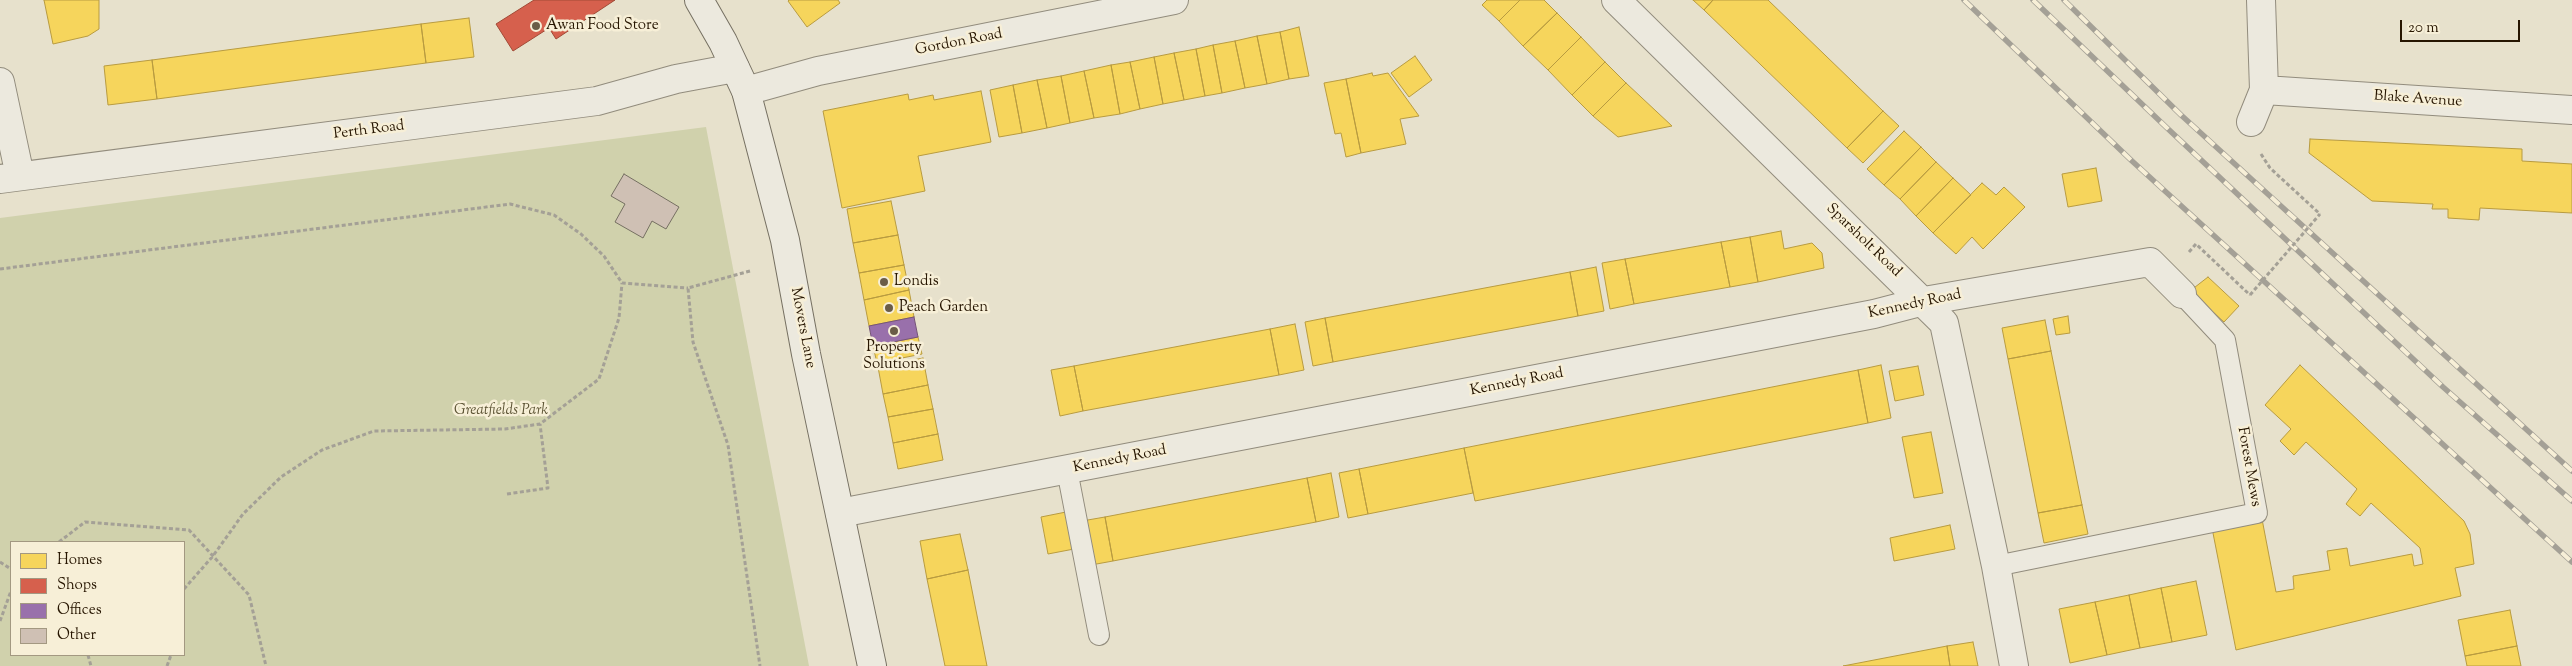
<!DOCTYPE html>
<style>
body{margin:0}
#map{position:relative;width:2572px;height:666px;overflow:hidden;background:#e7e1cc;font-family:"Sorts Mill Goudy",serif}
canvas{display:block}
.legend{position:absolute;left:10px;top:541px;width:175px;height:115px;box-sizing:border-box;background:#f7efd7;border:1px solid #a39881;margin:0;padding:6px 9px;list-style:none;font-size:15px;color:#261500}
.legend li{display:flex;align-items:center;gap:10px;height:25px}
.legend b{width:25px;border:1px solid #a39881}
.scale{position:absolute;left:2400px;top:20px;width:120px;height:22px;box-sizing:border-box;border:2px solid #261500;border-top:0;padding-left:6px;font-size:15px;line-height:18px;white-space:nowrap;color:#261500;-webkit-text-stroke:4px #f7efd7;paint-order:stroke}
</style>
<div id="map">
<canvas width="2572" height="666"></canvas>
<ul class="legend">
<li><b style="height:14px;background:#f6d55c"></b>Homes</li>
<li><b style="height:14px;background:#d6604d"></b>Shops</li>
<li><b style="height:14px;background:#9970ab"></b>Offices</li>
<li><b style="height:14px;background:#cfc0b4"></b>Other</li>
</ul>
<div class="scale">20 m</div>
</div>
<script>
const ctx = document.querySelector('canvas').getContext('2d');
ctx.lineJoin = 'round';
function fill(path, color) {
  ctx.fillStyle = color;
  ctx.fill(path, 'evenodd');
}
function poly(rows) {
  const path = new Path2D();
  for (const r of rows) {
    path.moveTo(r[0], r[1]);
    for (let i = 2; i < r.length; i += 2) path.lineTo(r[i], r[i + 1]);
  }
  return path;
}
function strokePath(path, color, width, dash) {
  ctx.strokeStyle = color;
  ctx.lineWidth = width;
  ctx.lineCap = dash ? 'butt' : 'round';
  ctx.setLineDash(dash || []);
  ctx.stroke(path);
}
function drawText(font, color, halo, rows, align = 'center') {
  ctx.font = font + ' "Sorts Mill Goudy",serif';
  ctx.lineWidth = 5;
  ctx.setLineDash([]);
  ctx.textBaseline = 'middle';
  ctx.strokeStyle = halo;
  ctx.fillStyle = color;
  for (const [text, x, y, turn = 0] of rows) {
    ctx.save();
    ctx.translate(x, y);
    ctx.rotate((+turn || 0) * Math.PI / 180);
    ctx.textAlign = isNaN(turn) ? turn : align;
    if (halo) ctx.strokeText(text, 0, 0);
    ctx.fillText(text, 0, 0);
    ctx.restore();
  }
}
const green = poly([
 [706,127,809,666,0,666,0,218],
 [11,542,184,542,184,655,11,655]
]);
const homes = poly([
 [44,0,99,0,99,29,88,36,53,44,44,0],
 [789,0,838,0,840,3,807,27,788,1,789,0],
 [1487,0,1520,0,1499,21,1482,5,1487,0],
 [1520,0,1544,0,1557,13,1523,46,1499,21,1520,0],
 [1693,0,1713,0,1704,10,1693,0],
 [1713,0,1768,0,1883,111,1847,148,1704,10,1713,0],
 [1557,13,1581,37,1548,70,1523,46,1557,13],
 [469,18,474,57,426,63,421,24,469,18],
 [421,24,426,63,157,99,152,60,421,24],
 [1299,27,1309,76,1289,79,1280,32,1299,27],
 [1280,32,1289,79,1267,84,1257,36,1280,32],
 [1257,36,1267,84,1245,88,1235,41,1257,36],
 [1581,37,1605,62,1572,95,1548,70,1581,37],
 [1235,41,1245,88,1222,93,1213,45,1235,41],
 [1213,45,1222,93,1205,96,1196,49,1213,45],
 [1196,49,1205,96,1184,100,1174,53,1196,49],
 [1174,53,1184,100,1163,104,1154,57,1174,53],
 [1415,56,1432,80,1409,97,1391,73,1415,56],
 [1154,57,1163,104,1140,109,1130,62,1154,57],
 [152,60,157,99,108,105,104,66,152,60],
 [1130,62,1140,109,1120,114,1111,65,1130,62],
 [1605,62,1626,83,1593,116,1572,95,1605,62],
 [1111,65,1120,114,1094,118,1084,71,1111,65],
 [1084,71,1094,118,1070,123,1061,76,1084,71],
 [1372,73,1373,76,1388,73,1419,116,1400,119,1406,144,1361,153,1346,79,1372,73],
 [1061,76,1070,123,1047,128,1037,80,1061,76],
 [1346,79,1361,153,1346,157,1341,133,1335,134,1324,83,1346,79],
 [1037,80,1047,128,1022,133,1013,85,1037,80],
 [1626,83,1672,126,1618,137,1593,116,1626,83],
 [1013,85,1022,133,999,137,990,90,1013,85],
 [981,91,991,142,918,156,925,191,842,208,823,111,908,94,909,100,933,95,934,100,981,91],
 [1883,111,1899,126,1863,163,1847,148,1883,111],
 [1904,131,1921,147,1884,185,1867,169,1904,131],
 [2310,139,2522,149,2522,161,2572,164,2572,213,2480,208,2479,220,2448,218,2448,209,2432,209,2433,204,2372,201,2309,153,2310,139],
 [1921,147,1936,162,1900,199,1884,185,1921,147],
 [1936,162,1953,178,1916,216,1900,199,1936,162],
 [2096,168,2102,201,2068,207,2062,174,2096,168],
 [1953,178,1971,195,1933,233,1916,216,1953,178],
 [1982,183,1996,195,2004,187,2025,207,1983,249,1972,237,1956,254,1933,233,1982,183],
 [891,201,898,235,853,243,847,209,891,201],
 [1781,231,1784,249,1812,243,1822,253,1824,268,1758,282,1750,237,1781,231],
 [898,235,904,265,859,273,853,243,898,235],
 [1750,237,1758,282,1730,287,1721,242,1750,237],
 [1721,242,1730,287,1634,304,1625,259,1721,242],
 [1625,259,1634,304,1610,309,1602,263,1625,259],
 [904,265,909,290,864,300,859,273,904,265],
 [1596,267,1604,311,1578,316,1570,272,1596,267],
 [1570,272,1578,316,1333,362,1325,318,1570,272],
 [2208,277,2239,306,2224,322,2190,291,2208,277],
 [909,290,914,317,869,326,864,300,909,290],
 [2068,316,2070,333,2056,335,2053,319,2068,316],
 [1325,318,1333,362,1313,366,1305,322,1325,318],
 [2045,320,2051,351,2008,359,2002,328,2045,320],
 [1295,324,1304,370,1279,375,1270,329,1295,324],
 [1270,329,1279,375,1083,411,1074,366,1270,329],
 [918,337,922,354,877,363,873,346,918,337],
 [2051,351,2082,505,2038,513,2008,359,2051,351],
 [923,358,928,385,883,394,878,367,923,358],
 [1881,365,1891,418,1868,423,1858,370,1881,365],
 [2300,365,2464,521,2470,534,2474,564,2455,568,2461,596,2236,650,2212,528,2262,519,2276,592,2294,589,2293,576,2330,570,2327,551,2347,548,2350,566,2412,554,2414,566,2423,564,2420,548,2371,503,2360,516,2346,504,2357,489,2306,442,2294,455,2280,441,2291,429,2265,405,2300,365],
 [1074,366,1083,411,1060,416,1051,370,1074,366],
 [1918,366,1924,395,1895,401,1889,371,1918,366],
 [1858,370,1868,423,1475,501,1464,448,1858,370],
 [928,385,933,409,888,417,883,394,928,385],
 [933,409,938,434,893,443,888,417,933,409],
 [1931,432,1943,493,1914,498,1902,437,1931,432],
 [938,434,943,460,898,469,893,443,938,434],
 [1464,448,1473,493,1368,514,1359,469,1464,448],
 [1359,469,1368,514,1348,518,1339,473,1359,469],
 [1331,473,1339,517,1316,522,1307,478,1331,473],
 [1307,478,1316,522,1113,561,1105,517,1307,478],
 [2082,505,2088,534,2044,543,2038,513,2082,505],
 [1066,512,1074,549,1048,554,1041,517,1066,512],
 [1105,517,1113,561,1091,565,1082,521,1105,517],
 [1950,525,1955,549,1894,561,1890,538,1950,525],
 [960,534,968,570,927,579,920,541,960,534],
 [968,570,987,666,945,666,927,579,968,570],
 [2196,581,2207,635,2172,642,2161,588,2196,581],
 [2161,588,2172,642,2140,648,2129,595,2161,588],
 [2129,595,2140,648,2107,655,2095,602,2129,595],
 [2095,602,2107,655,2070,663,2059,609,2095,602],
 [2510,610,2517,646,2465,656,2458,620,2510,610],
 [1973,642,1978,666,1950,666,1947,646,1973,642],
 [1947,646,1950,666,1843,666,1947,646],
 [2517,646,2521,666,2467,666,2465,656,2517,646]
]);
const shops = poly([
 [534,0,615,0,556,39,549,28,513,51,496,24,534,0]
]);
const offices = poly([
 [914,317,918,337,873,346,869,326,914,317]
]);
const building = poly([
 [624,174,679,207,666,229,652,221,643,238,615,222,625,204,611,196,624,174]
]);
const path = poly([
 [2261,154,2270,168,2320,214],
 [2189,252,2196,244,2250,295],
 [0,269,510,204,554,215,581,234,604,256,622,283,688,288],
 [750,271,688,288,693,342,728,445,760,666],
 [507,494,548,488,540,424],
 [59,542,85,522,189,530,249,595,266,666],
 [0,562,11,569],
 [184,589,213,556,243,514,281,477,322,450,374,431,505,429,540,424,599,379,619,318,622,283],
 [0,621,11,591],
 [88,655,91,666],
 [167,666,171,655]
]);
const lane = poly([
 [1067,470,1099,635],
 [1996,566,2257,513,2225,340,2182,294]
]);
const street = poly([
 [1616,0,1944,323,1996,566,2014,666],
 [0,82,20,176],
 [2264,90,2572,110],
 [746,91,818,71,1174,0],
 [2251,122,2264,90,2261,0],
 [0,179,597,101,676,79,735,68],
 [840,513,1874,314,1924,301,2150,262,2182,294]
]);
const secondary = poly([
 [699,0,723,42,746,91,785,240,806,354,872,666]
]);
const rail = poly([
 [1964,0,2132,161,2572,562],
 [2033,0,2166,127,2443,387,2572,501],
 [2064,0,2181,115,2572,471]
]);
const pathBridge = poly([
 [2250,295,2320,214]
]);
const markers = [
 [536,26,5,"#6a5c47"],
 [884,282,5,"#6a5c47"],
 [889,308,5,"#6a5c47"],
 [894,331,5,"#6a5c47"]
];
const poiNames = [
 ["Awan Food Store",546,26],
 ["Londis",894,282],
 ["Peach Garden",899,308],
 ["Property",894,348,"center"],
 ["Solutions",894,365,"center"]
];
const streetNames = [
 ["Gordon Road",959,43,-11],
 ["Blake Avenue",2418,100,4],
 ["Perth Road",369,131,-7],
 ["Sparsholt Road",1863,241,44],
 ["Kennedy Road",1915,305,-12],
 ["Movers Lane",802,328,79],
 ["Kennedy Road",1517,383,-11],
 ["Kennedy Road",1120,460,-11],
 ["Forest Mews",2248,467,80]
];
const parkNames = [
 ["Greatfields Park",501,411]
];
fill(green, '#d0d1ac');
fill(homes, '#f6d55c');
strokePath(homes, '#b89b40', 1);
fill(shops, '#d6604d');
strokePath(shops, '#a14a36', 1);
fill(offices, '#9970ab');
strokePath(offices, '#765578', 1);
fill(building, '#cfc0b4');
strokePath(building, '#767062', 1);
strokePath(lane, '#928c7d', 22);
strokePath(street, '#928c7d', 30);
strokePath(secondary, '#767062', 30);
strokePath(path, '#a4a096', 3, [4, 2.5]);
strokePath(lane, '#ece9de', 20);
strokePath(street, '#ece9de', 28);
strokePath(secondary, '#ece9de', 28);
strokePath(rail, '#a4a096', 5.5);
strokePath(rail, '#f7efd7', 4, [11]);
strokePath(pathBridge, '#a4a096', 3, [4, 2.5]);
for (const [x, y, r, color] of markers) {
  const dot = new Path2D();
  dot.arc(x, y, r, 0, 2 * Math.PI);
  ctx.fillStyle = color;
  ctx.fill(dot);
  strokePath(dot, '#f7efd7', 2);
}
drawText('15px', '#261500', '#f7efd7', poiNames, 'left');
drawText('15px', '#261500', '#f7efd7', streetNames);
drawText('italic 15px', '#5b5233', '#f7efd7', parkNames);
</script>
